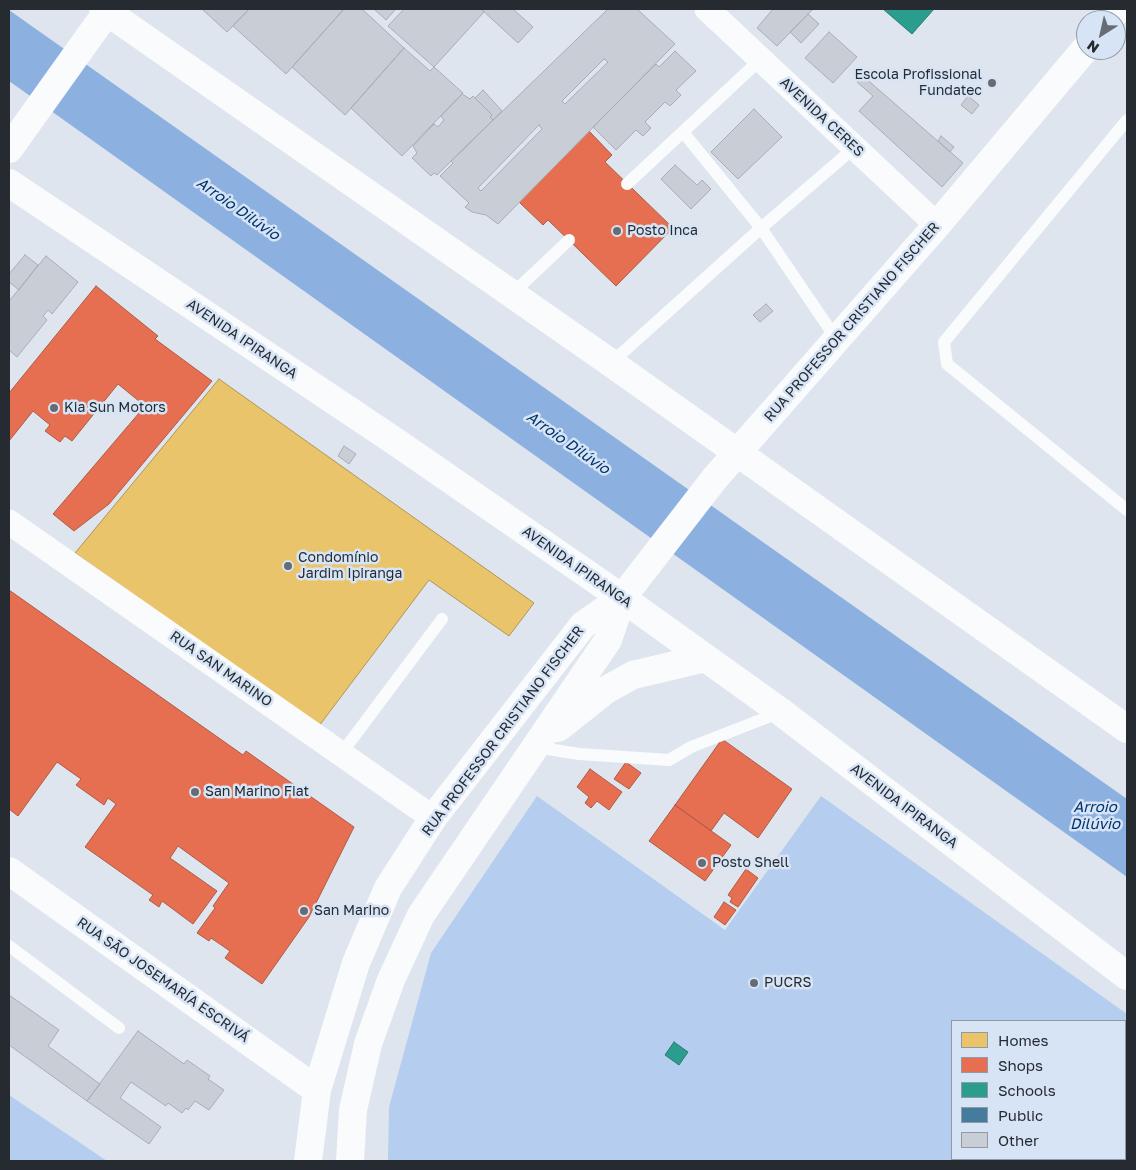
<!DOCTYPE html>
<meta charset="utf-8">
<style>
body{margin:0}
#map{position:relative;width:1136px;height:1170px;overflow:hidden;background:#dee5ee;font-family:"Golos Text",sans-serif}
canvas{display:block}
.frame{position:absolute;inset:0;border:10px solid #262b31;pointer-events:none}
.legend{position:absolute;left:951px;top:1020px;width:175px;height:140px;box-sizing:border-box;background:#d7e4f5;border:1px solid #909aa7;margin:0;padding:6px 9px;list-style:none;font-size:15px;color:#262b31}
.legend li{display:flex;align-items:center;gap:10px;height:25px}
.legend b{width:25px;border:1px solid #909aa7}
.north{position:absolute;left:1076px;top:10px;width:50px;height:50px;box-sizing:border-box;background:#d7e4f5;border:1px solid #909aa7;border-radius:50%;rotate:215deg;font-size:14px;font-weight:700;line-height:20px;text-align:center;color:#262b31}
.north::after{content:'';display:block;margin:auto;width:18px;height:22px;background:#666c73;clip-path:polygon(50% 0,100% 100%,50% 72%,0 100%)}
</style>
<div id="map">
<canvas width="1136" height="1170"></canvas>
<div class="frame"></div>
<ul class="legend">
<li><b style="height:14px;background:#e9c46a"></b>Homes</li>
<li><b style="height:14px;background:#e76f51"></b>Shops</li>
<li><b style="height:14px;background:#2a9d8f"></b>Schools</li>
<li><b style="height:14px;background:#457b9d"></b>Public</li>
<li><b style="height:14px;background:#c9ced6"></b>Other</li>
</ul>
<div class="north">N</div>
</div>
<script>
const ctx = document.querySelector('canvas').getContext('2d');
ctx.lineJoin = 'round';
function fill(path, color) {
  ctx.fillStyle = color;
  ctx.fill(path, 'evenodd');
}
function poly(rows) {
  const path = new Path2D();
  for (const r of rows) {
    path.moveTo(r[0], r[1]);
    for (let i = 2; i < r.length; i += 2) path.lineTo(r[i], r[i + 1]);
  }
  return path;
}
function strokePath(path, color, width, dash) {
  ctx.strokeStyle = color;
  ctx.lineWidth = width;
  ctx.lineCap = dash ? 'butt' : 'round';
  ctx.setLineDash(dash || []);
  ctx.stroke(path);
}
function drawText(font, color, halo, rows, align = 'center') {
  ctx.font = font + ' "Golos Text",sans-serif';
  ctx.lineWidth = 5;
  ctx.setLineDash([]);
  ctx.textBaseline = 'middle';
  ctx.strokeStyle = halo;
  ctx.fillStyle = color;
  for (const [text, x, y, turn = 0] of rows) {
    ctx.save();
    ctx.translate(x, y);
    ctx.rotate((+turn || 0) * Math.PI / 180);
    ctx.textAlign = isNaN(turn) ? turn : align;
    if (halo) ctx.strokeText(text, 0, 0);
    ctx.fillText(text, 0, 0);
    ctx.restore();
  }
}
const green = poly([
 [537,796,725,930,821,796,1127,1014,1127,1161,388,1161,389,1107,431,953],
 [952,1021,1125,1021,1125,1159,952,1159],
 [9,1095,107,1161,9,1161]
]);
const water = poly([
 [9,10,1127,799,1127,877,9,81]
]);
const homes = poly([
 [219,379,534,603,509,636,429,580,319,726,75,553,219,379]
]);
const shops = poly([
 [589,131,612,155,605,162,673,228,616,286,548,220,543,225,519,202,589,131],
 [96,286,158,336,155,339,212,381,109,504,74,531,53,514,145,406,118,384,72,441,65,436,60,442,45,431,50,425,33,411,9,441,9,393,96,286],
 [9,590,243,755,246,751,354,827,309,917,262,984,225,958,230,951,211,938,209,941,197,933,215,908,213,906,229,883,178,846,170,858,217,891,193,924,162,901,159,907,149,900,153,895,85,847,116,804,108,798,104,805,76,785,81,779,57,762,18,816,9,809,9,590],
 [722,739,792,789,758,838,724,813,711,831,675,805,722,739],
 [626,762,641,773,629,789,614,779,626,762],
 [590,769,622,792,609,810,597,801,591,808,585,803,589,797,577,787,590,769],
 [675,805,731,845,705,881,649,841,675,805],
 [746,869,758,878,738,907,730,902,732,898,728,895,746,869],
 [724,902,736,910,725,925,714,917,724,902]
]);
const schools = poly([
 [883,9,934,9,912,34,883,9],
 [674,1042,688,1052,679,1065,665,1055,674,1042]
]);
const public = poly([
 [1127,1086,1127,1161,1073,1161,1075,1159,1125,1159,1125,1090,1127,1086]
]);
const building = poly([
 [202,9,249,9,227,32,202,9],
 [249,9,344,9,286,74,233,26,249,9],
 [344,9,362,9,404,48,345,115,292,67,344,9],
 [374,9,396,9,386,20,374,9],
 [404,9,481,9,484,12,434,67,388,26,404,9],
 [481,9,513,9,533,27,518,43,481,9],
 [608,9,637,9,675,44,498,224,486,215,472,212,465,207,469,203,440,176,453,163,451,161,608,9],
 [604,59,608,62,565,104,562,101,604,59],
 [539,125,542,129,481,191,478,188,539,125],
 [773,9,813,9,777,46,757,28,773,9],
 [808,14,819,24,801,43,790,32,808,14],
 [829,32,857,57,833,83,805,58,829,32],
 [404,48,430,71,434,67,463,93,402,156,351,108,404,48],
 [675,51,696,71,676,90,681,95,670,106,665,102,645,122,651,128,643,136,636,130,616,150,593,127,656,64,659,67,675,51],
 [863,76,963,163,942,187,859,111,873,96,857,82,863,76],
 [483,90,502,111,493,120,490,117,492,115,475,98,483,90],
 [462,94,470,99,473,96,492,115,490,117,493,120,437,175,434,173,431,176,412,158,417,153,413,146,434,124,438,127,444,120,441,116,462,94],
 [968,96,979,105,972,114,961,105,968,96],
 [754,109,782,137,738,179,711,152,754,109],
 [941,136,954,147,950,152,938,141,941,136],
 [675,165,697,185,702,180,711,189,691,209,661,179,675,165],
 [25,255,38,265,19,290,9,282,9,274,25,255],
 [46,256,78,282,52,314,48,310,43,316,47,320,17,357,9,350,9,299,10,300,46,256],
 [766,304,773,311,760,322,753,315,766,304],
 [344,446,356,454,349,464,338,456,344,446],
 [9,995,59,1030,48,1046,100,1084,87,1101,9,1045,9,995],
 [138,1031,184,1064,187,1060,210,1076,208,1079,224,1090,209,1110,195,1101,188,1110,186,1108,182,1113,168,1103,166,1106,131,1082,120,1098,161,1127,149,1144,87,1101,138,1031]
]);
const service = poly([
 [1127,120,944,342,947,364,1127,510],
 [683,132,761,228,837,340],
 [627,184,761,59],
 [512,294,569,240],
 [611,363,761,228,854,148],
 [535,747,579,754,669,760,691,747,781,712],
 [341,754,442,619],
 [9,946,119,1028]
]);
const minor = poly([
 [707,9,937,225],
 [9,522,433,818]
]);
const secondary = poly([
 [103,9,611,363,1127,729],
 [1109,20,1118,9],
 [9,149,109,9],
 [9,183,396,442,622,598,781,712,1127,976],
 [558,728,606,690,633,675,705,658],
 [9,871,317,1090],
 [308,1161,317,1090,356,963,388,888,433,818,583,625,622,598],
 [350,1161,353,1110,368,1044,391,980,421,915,608,640,622,598,715,478,937,225,1086,48]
]);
const markers = [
 [992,83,5,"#666c73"],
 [617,231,5,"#666c73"],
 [54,408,5,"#666c73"],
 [288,566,5,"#666c73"],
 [195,792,5,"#666c73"],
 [702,863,5,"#666c73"],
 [304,911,5,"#666c73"],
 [754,983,5,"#666c73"]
];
const poiNames = [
 ["Escola Profissional",982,75,"right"],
 ["Fundatec",982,91,"right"],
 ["Posto Inca",627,231],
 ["Kia Sun Motors",64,408],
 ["Condomínio",298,558],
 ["Jardim Ipiranga",298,574],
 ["San Marino Fiat",205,792],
 ["Posto Shell",712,863],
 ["San Marino",314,911],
 ["PUCRS",764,983]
];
const streetNames = [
 ["AVENIDA CERES",822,117,43],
 ["RUA PROFESSOR CRISTIANO FISCHER",852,322,-49],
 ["AVENIDA IPIRANGA",242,339,34],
 ["AVENIDA IPIRANGA",577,567,35],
 ["RUA SAN MARINO",221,669,35],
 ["RUA PROFESSOR CRISTIANO FISCHER",503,731,-53],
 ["AVENIDA IPIRANGA",904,806,37],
 ["RUA SÃO JOSEMARÍA ESCRIVÁ",163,980,35]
];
const waterNames = [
 ["Arroio Dilúvio",238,209,35],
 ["Arroio Dilúvio",568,443,35],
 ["Arroio",1095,807],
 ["Dilúvio",1095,824]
];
fill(green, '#b5cdee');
fill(water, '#8cb1e1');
fill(homes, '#e9c46a');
strokePath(homes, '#ae9659', 1);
fill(shops, '#e76f51');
strokePath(shops, '#ad5b47', 1);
fill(schools, '#2a9d8f');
strokePath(schools, '#297b73', 1);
fill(public, '#457b9d');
strokePath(public, '#3c637d', 1);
fill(building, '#c9ced6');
strokePath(building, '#a8adb4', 1);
strokePath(service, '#fafbfc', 12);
strokePath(minor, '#fafbfc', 25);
strokePath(secondary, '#fafbfc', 28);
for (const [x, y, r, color] of markers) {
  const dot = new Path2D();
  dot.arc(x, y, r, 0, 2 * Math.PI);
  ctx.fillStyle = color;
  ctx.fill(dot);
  strokePath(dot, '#d7e4f5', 2);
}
drawText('14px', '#262b31', '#d7e4f5', poiNames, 'left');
drawText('14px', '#262b31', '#d7e4f5', streetNames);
drawText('italic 15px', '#00336d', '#d7e4f5', waterNames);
</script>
